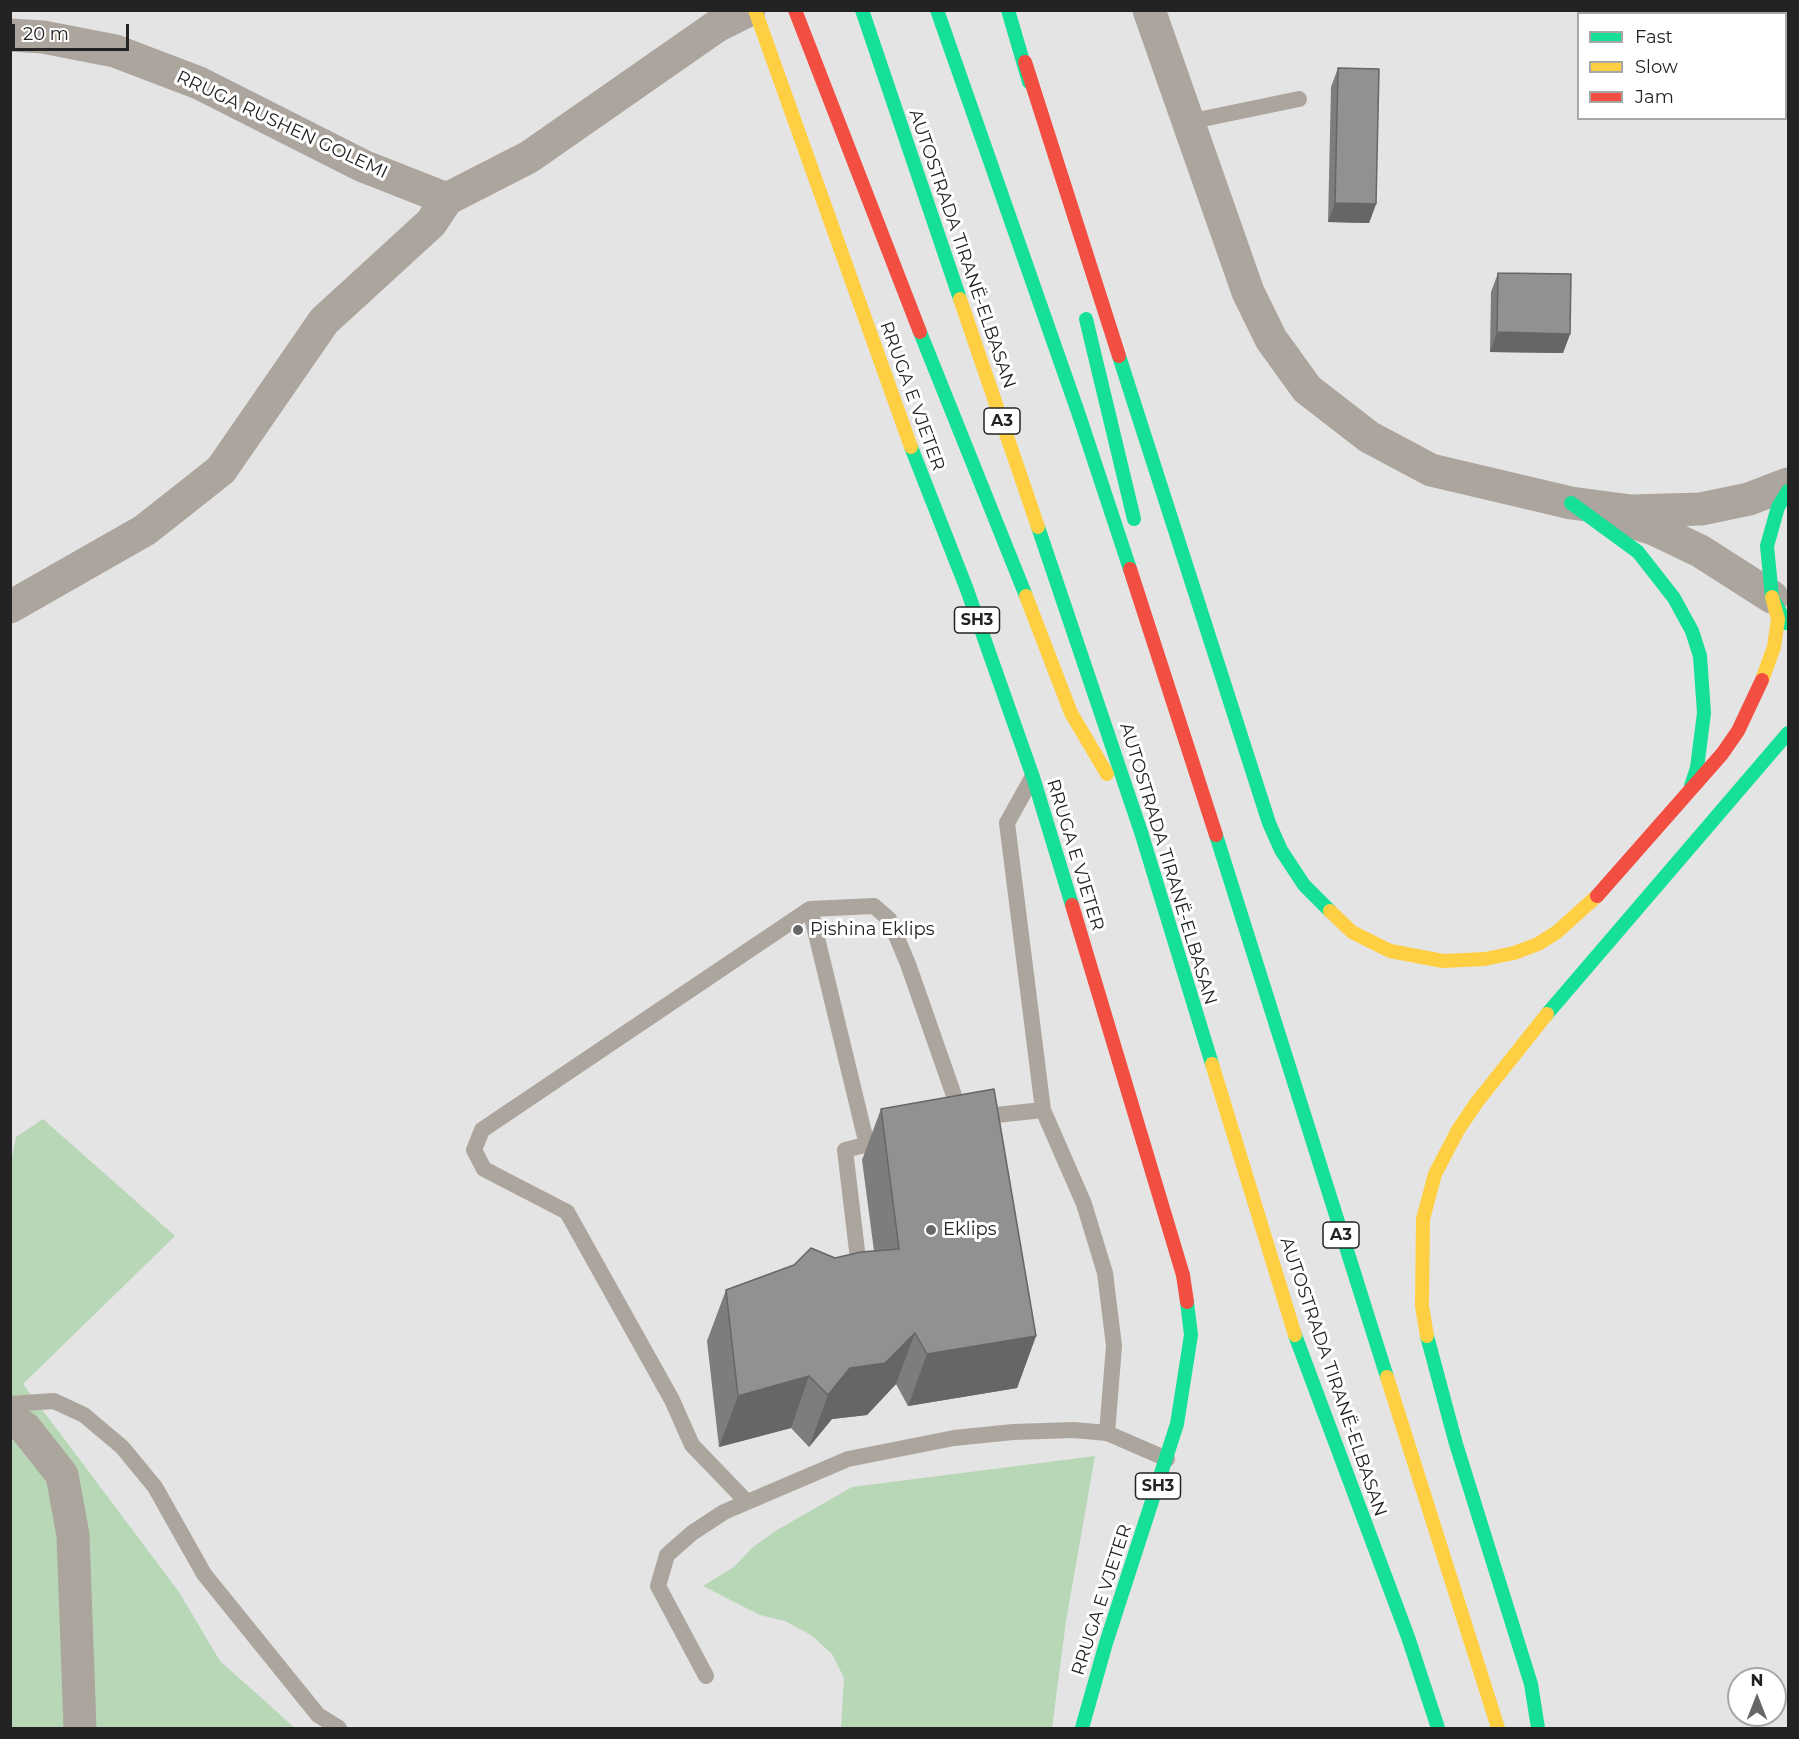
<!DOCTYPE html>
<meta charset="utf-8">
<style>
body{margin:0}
#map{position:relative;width:1799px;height:1739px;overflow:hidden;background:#e4e4e4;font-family:Montserrat,sans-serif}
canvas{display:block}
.frame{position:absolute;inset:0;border:12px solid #232323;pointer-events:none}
.legend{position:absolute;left:1577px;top:12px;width:210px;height:108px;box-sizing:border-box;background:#fff;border:2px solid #a7a7a7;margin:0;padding:8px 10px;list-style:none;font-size:18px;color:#232323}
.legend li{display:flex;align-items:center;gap:12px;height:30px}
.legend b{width:30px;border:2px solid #a7a7a7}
.north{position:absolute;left:1727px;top:1667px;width:60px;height:60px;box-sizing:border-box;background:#fff;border:2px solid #a7a7a7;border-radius:50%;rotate:0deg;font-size:16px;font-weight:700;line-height:24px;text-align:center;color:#232323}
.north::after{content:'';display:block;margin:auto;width:21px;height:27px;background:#676767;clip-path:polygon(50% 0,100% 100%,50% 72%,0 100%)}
.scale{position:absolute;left:12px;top:24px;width:117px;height:27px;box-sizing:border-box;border:3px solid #232323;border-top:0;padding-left:8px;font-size:18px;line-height:21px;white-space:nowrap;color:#232323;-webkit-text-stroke:4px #fff;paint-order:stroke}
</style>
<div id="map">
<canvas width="1799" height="1739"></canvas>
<div class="frame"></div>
<ul class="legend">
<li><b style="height:8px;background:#16e098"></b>Fast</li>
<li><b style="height:8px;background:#ffcf43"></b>Slow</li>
<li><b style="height:8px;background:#f24e42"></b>Jam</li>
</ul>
<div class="north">N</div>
<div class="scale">20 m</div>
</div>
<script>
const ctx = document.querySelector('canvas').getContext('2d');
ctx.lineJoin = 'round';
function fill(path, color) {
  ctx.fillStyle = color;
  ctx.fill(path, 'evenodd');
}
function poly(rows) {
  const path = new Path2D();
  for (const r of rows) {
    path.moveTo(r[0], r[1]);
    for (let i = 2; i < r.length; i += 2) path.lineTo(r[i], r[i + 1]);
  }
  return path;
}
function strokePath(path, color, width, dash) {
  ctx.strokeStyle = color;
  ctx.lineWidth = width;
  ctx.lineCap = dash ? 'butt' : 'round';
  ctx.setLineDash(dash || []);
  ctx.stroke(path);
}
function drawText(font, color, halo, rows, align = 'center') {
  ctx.font = font + ' Montserrat,sans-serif';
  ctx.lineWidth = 6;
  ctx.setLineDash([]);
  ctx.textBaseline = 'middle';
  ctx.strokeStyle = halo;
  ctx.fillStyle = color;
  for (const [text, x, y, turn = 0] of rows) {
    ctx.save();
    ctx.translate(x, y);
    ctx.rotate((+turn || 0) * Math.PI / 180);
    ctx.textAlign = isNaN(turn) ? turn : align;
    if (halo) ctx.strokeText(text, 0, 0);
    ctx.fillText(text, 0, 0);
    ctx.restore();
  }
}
const green = poly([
 [43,1119,175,1236,23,1384,179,1592,220,1661,295,1728,11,1728,11,1163,16,1137],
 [1095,1456,1066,1621,1052,1728,841,1728,844,1678,832,1654,811,1635,785,1621,760,1615,703,1586,734,1567,753,1547,777,1530,852,1487]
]);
const lane = poly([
 [1188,122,1299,99],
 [810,909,867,1145],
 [1043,1110,1084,1204,1105,1273,1114,1346,1107,1433],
 [860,1276,845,1150,889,1139],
 [10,1404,54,1401,84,1415,122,1447,155,1487,204,1574,318,1715,339,1728],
 [747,1502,692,1445,672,1400,567,1212,484,1169,474,1150,482,1130,810,909,874,906,889,919,908,964,958,1107,977,1117,1043,1110,1007,823,1032,778],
 [706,1676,658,1586,667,1555,692,1533,724,1512,848,1459,954,1438,1013,1432,1074,1430,1107,1433,1167,1459]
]);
const street = poly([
 [1149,10,1248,292,1271,339,1307,389,1369,437,1431,470,1571,503,1631,511,1701,509,1749,499,1788,484],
 [10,35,43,37,115,51,199,83,363,166,447,199,529,157,717,26,749,10],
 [1624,520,1654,529,1700,551,1772,597],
 [10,607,145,530,221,470,324,321,431,223,447,199],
 [10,1418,25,1428,62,1475,73,1535,80,1728]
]);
const fast = poly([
 [862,10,960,299],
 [937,10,1079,415,1130,569],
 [1008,10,1029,82],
 [1086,319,1134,519],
 [920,332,1026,596],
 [1119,356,1269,823,1281,850,1304,885,1330,911],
 [911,447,966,587,1033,777,1072,905],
 [1571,503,1638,552,1674,598,1692,631,1700,656,1704,713,1697,768,1691,786],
 [1038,527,1141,832,1212,1064],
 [1786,623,1772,597,1767,546,1778,507,1788,491],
 [1216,835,1387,1377],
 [1547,1014,1788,733],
 [1295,1335,1408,1637,1438,1728],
 [1427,1336,1456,1444,1531,1684,1538,1728],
 [1082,1728,1106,1643,1177,1424,1191,1335,1187,1302]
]);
const slow = poly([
 [755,10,911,447],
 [960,299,1038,527],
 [1026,596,1071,713,1107,774],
 [1762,680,1774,647,1778,619,1772,597],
 [1330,911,1352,932,1390,951,1443,961,1485,959,1514,953,1538,944,1557,932,1597,896],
 [1212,1064,1295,1335],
 [1427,1336,1422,1306,1423,1219,1435,1174,1458,1130,1477,1102,1547,1014],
 [1387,1377,1498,1728]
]);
const jam = poly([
 [795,10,920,332],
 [1025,62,1119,356],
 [1130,569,1216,835],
 [1597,896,1722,754,1738,731,1762,680],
 [1072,905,1183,1275,1187,1302]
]);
const wall = poly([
 [1338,68,1376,204,1369,223,1328,222,1331,87],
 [1498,273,1570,334,1563,353,1490,352,1491,292],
 [881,1109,1036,1336,1017,1388,908,1406,896,1384,867,1415,832,1419,809,1447,791,1428,719,1447,707,1341,726,1290,835,1258,874,1251,862,1160]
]);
const shadedWall = poly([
 [1335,203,1376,204,1369,223,1328,222],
 [1497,332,1570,334,1563,353,1490,352],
 [915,1333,896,1384,867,1415,832,1419,809,1447,828,1395,850,1368],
 [1036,1336,1017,1388,908,1406,927,1354],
 [809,1376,791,1428,719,1447,738,1396]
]);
const building = poly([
 [1338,68,1379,69,1376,204,1335,203,1338,68],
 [1498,273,1571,274,1570,334,1497,332,1498,273],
 [994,1089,1036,1336,927,1354,915,1333,885,1363,850,1368,828,1395,809,1376,738,1396,726,1290,794,1265,811,1248,835,1258,861,1252,899,1249,881,1109,994,1089]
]);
const markers = [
 [798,930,6,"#676767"],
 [931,1230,6,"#676767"]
];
const shields = [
 [1002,421,36],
 [977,620,45],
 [1341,1235,36],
 [1158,1486,45]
];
const shieldNames = [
 ["A3",1002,421],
 ["SH3",977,620],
 ["A3",1341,1235],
 ["SH3",1158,1486]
];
const streetNames = [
 ["RRUGA RUSHEN GOLEMI",282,125,25],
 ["AUTOSTRADA TIRANË-ELBASAN",962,249,71],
 ["RRUGA E VJETER",912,396,70],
 ["RRUGA E VJETER",1075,855,73],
 ["AUTOSTRADA TIRANË-ELBASAN",1168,864,73],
 ["AUTOSTRADA TIRANË-ELBASAN",1333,1377,71],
 ["RRUGA E VJETER",1102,1600,-72]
];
const poiNames = [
 ["Pishina Eklips",810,930],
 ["Eklips",943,1230]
];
fill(green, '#b7d7b6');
strokePath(lane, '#aca59d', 16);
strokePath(street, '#aca59d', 33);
strokePath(fast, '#16e098', 14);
strokePath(slow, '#ffcf43', 14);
strokePath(jam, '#f24e42', 14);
fill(wall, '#7d7d7d');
fill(shadedWall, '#666');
fill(building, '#919191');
strokePath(building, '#666', 1.5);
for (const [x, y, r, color] of markers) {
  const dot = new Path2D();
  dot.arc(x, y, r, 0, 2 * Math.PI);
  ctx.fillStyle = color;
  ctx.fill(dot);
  strokePath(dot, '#fff', 2);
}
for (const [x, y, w] of shields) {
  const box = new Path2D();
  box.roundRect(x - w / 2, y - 13, w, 26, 4.5);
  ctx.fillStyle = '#fff';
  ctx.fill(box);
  strokePath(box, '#232323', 1.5);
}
drawText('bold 16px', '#232323', null, shieldNames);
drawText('18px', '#232323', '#fff', streetNames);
drawText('18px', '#232323', '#fff', poiNames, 'left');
</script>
